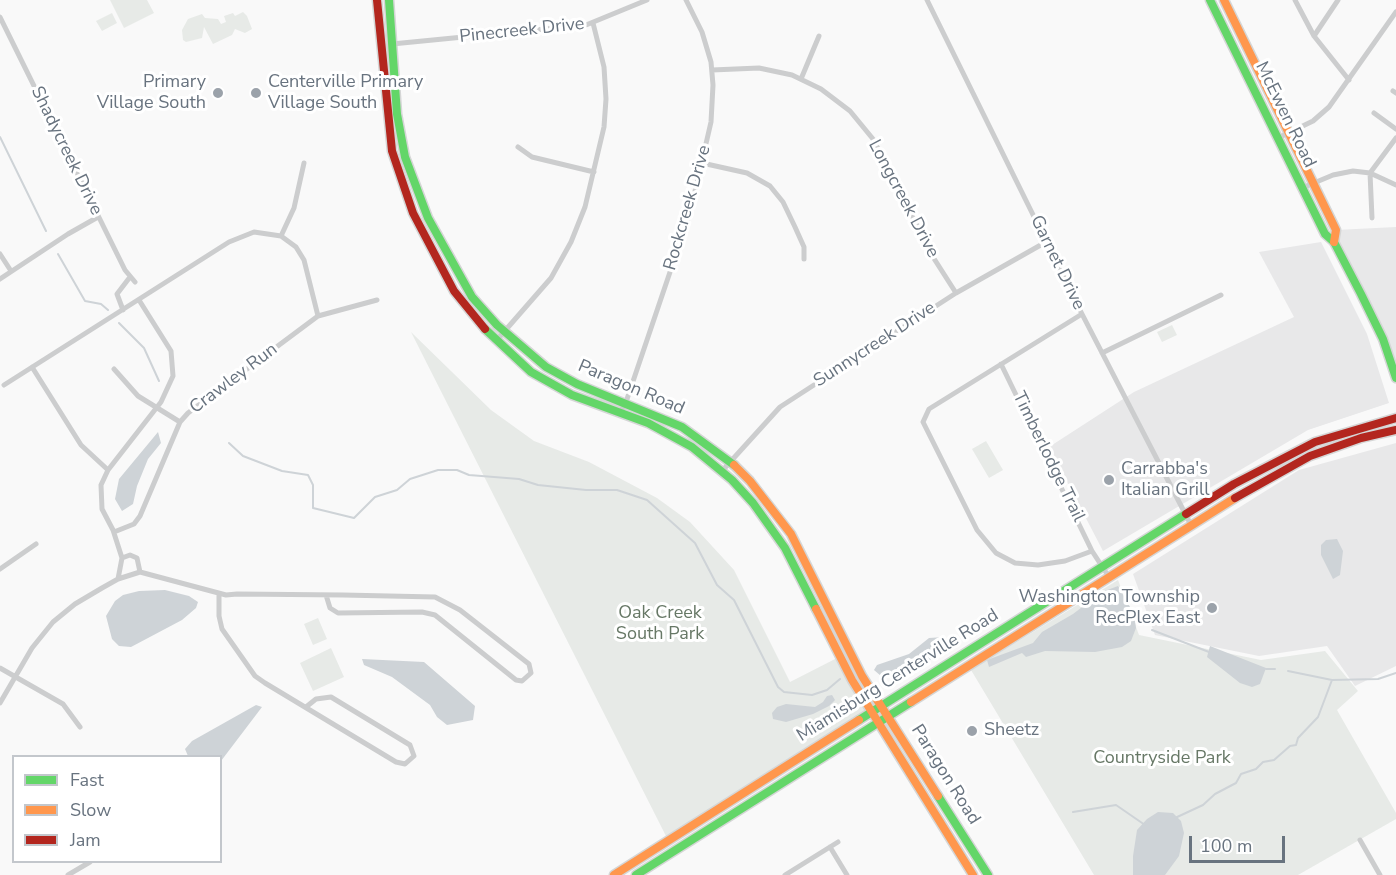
<!DOCTYPE html>
<style>
body{margin:0}
#map{position:relative;width:1396px;height:875px;overflow:hidden;background:#f9f9f9;font-family:"Nunito Sans",sans-serif}
canvas{display:block}
.legend{position:absolute;left:12px;top:755px;width:210px;height:108px;box-sizing:border-box;background:#fff;border:2px solid #c3c7cc;margin:0;padding:8px 10px;list-style:none;font-size:18px;color:#68737f}
.legend li{display:flex;align-items:center;gap:12px;height:30px}
.legend b{width:30px;border:2px solid #c3c7cc}
.scale{position:absolute;left:1189px;top:836px;width:96px;height:27px;box-sizing:border-box;border:3px solid #68737f;border-top:0;padding-left:8px;font-size:18px;line-height:21px;white-space:nowrap;color:#68737f;-webkit-text-stroke:4px #fff;paint-order:stroke}
</style>
<div id="map">
<canvas width="1396" height="875"></canvas>
<ul class="legend">
<li><b style="height:8px;background:#63d668"></b>Fast</li>
<li><b style="height:8px;background:#ff974d"></b>Slow</li>
<li><b style="height:8px;background:#b3261e"></b>Jam</li>
</ul>
<div class="scale">100 m</div>
</div>
<script>
const ctx = document.querySelector('canvas').getContext('2d');
ctx.lineJoin = 'round';
function fill(path, color) {
  ctx.fillStyle = color;
  ctx.fill(path, 'evenodd');
}
function poly(rows) {
  const path = new Path2D();
  for (const r of rows) {
    path.moveTo(r[0], r[1]);
    for (let i = 2; i < r.length; i += 2) path.lineTo(r[i], r[i + 1]);
  }
  return path;
}
function strokePath(path, color, width, dash) {
  ctx.strokeStyle = color;
  ctx.lineWidth = width;
  ctx.lineCap = dash ? 'butt' : 'round';
  ctx.setLineDash(dash || []);
  ctx.stroke(path);
}
function drawText(font, color, halo, rows, align = 'center') {
  ctx.font = font + ' "Nunito Sans",sans-serif';
  ctx.lineWidth = 6;
  ctx.setLineDash([]);
  ctx.textBaseline = 'middle';
  ctx.strokeStyle = halo;
  ctx.fillStyle = color;
  for (const [text, x, y, turn = 0] of rows) {
    ctx.save();
    ctx.translate(x, y);
    ctx.rotate((+turn || 0) * Math.PI / 180);
    ctx.textAlign = isNaN(turn) ? turn : align;
    if (halo) ctx.strokeText(text, 0, 0);
    ctx.fillText(text, 0, 0);
    ctx.restore();
  }
}
const built = poly([
 [1396,227,1396,378,1389,355,1334,242,1336,230],
 [1321,242,1367,334,1389,403,1308,430,1103,551,1049,447,1134,392,1294,317,1259,252],
 [1396,443,1396,666,1355,686,1327,646,1259,656,1155,635,1133,574,1299,470]
]);
const green = poly([
 [110,0,147,0,154,13,124,28],
 [243,12,247,16,252,29,245,33,235,29,232,35,213,44,204,27,202,38,186,42,183,40,182,30,188,19,202,14,205,18,218,19,221,24,226,22,224,16,233,13,235,16],
 [112,13,117,23,102,31,96,21],
 [1172,325,1177,335,1162,342,1157,332],
 [411,332,491,410,534,441,589,462,657,498,690,522,734,570,790,682,839,657,873,713,668,840],
 [986,441,1003,470,989,478,972,449],
 [1118,580,1139,635,1261,660,1325,651,1358,691,1337,710,1396,813,1396,819,1298,875,1094,875,971,670],
 [318,618,327,639,313,645,304,624],
 [331,648,344,677,313,691,300,663]
]);
const water = poly([
 [158,432,161,443,148,459,137,486,133,504,122,511,115,499,119,479],
 [1337,539,1343,551,1340,575,1333,579,1321,555,1321,545,1326,540],
 [1118,586,1134,614,1136,628,1131,641,1122,647,1095,652,1045,651,1026,657,1022,653,989,667,987,660,1033,643,1042,632,1073,614,1102,592],
 [165,590,189,596,198,602,196,608,182,620,131,647,119,646,112,639,106,616,115,601,123,595,139,591],
 [944,637,947,640,944,650,906,677,881,676,874,670,877,665,909,654,929,638],
 [1210,646,1266,668,1260,684,1252,687,1240,683,1207,657],
 [362,659,424,662,475,706,473,720,447,725,437,717,430,705,392,677,364,665],
 [832,695,835,700,829,706,813,714,786,722,773,719,772,713,777,707,786,704,815,707,823,702,827,696],
 [256,705,262,707,221,761,220,756,188,756,185,749,192,741],
 [1158,812,1173,813,1181,821,1184,833,1179,856,1165,875,1133,875,1133,856,1137,830,1147,819]
]);
const stream = poly([
 [0,137,46,231],
 [58,254,85,301,101,304,108,310],
 [119,323,144,348,159,381],
 [229,443,243,456,282,471,308,475,313,485,313,508,354,518,375,497,397,490,410,479,438,470,457,470,469,475,519,479,538,485,586,490,617,490,647,500,695,543,717,585,734,600,778,687,784,692,812,695,827,690,840,679],
 [1152,630,1209,652],
 [1266,669,1275,669],
 [1288,671,1332,680,1378,679,1396,673],
 [1073,812,1116,805,1145,825],
 [1175,818,1203,805,1215,794,1236,783,1241,774,1256,769,1263,762,1274,760,1290,746,1296,745,1298,738,1318,717,1332,680]
]);
const street = poly([
 [927,0,1082,314,1191,525],
 [1295,0,1314,36,1349,80],
 [0,17,125,270,135,282],
 [1314,36,1338,0],
 [392,44,586,25,647,0],
 [712,70,759,68,792,75,821,89,850,111,873,139,933,257,956,293],
 [801,79,819,36],
 [1393,91,1396,93],
 [1374,113,1396,129],
 [1278,138,1313,121,1329,107,1396,12],
 [518,147,532,157,594,172],
 [702,163,747,173,770,186,783,202,795,227,804,247,804,259],
 [1302,188,1333,175,1353,171,1370,173,1396,185],
 [1372,218,1370,173,1396,138],
 [281,236,294,208,304,163],
 [0,254,11,271],
 [0,279,68,234,98,217],
 [123,310,117,294,130,277],
 [1082,314,929,409,923,422,977,530,996,553,1015,563,1038,565,1065,561,1092,551],
 [496,341,551,278,571,242,585,207,604,127,606,99,604,67,593,23],
 [1102,353,1221,295],
 [1001,364,1092,551,1109,577],
 [32,367,81,445,108,470],
 [114,369,138,396,180,422],
 [4,385,229,242,254,232,281,236,296,247,304,260,318,316],
 [620,413,626,402,690,213,711,122,713,85,711,62,702,32,686,0],
 [722,471,780,407,956,293,1046,242],
 [114,532,134,524,140,516,180,422,188,413,318,316,377,300],
 [122,558,113,530,102,509,101,485,108,470,161,402,173,376,171,351,139,300],
 [0,569,36,544],
 [140,572,226,595,237,594,343,595,435,597,460,610,529,664,531,673,522,681,516,680,435,615,422,612,338,613,330,608,326,595],
 [219,595,219,616,222,629,255,676,265,683,396,762,405,764,414,756,410,745,331,697,316,699,306,707],
 [0,668,63,704,80,727],
 [0,703,32,648,53,622,75,604,102,588,118,579,140,572,137,558,130,555,122,558,118,579],
 [1360,840,1380,875],
 [830,847,847,875],
 [68,875,90,862],
 [785,875,838,842]
]);
const fast = poly([
 [389,0,397,114,405,157,428,218,472,297,497,325,546,367,577,384,682,427,734,465],
 [1210,0,1325,234,1334,242,1361,294,1383,339,1396,378],
 [485,329,531,372,572,395,648,423,692,447,732,480,753,503,785,548,816,609],
 [859,720,1186,514],
 [938,796,988,875],
 [636,875,911,702]
]);
const slow = poly([
 [1224,0,1336,230,1334,242],
 [734,465,750,481,791,534,862,676,938,796],
 [816,609,852,680,973,875],
 [911,702,1235,498],
 [614,875,859,720]
]);
const jam = poly([
 [377,0,392,151,413,213,454,291,485,329],
 [1235,498,1310,456,1361,438,1396,430],
 [1186,514,1234,484,1315,442,1396,418]
]);
const markers = [
 [218,93,6,"#9ba2aa"],
 [256,93,6,"#9ba2aa"],
 [1109,480,6,"#9ba2aa"],
 [1212,608,6,"#9ba2aa"],
 [972,731,6,"#9ba2aa"]
];
const streetNames = [
 ["Pinecreek Drive",522,31,-6],
 ["McEwen Road",1285,115,64],
 ["Shadycreek Drive",66,151,64],
 ["Longcreek Drive",903,199,62],
 ["Rockcreek Drive",688,208,-74],
 ["Garnet Drive",1057,263,64],
 ["Sunnycreek Drive",875,345,-33],
 ["Crawley Run",234,379,-37],
 ["Paragon Road",631,388,23],
 ["Timberlodge Trail",1048,457,64],
 ["Miamisburg Centerville Road",898,676,-32],
 ["Paragon Road",945,775,58]
];
const poiNames = [
 ["Primary",206,83,"right"],
 ["Village South",206,104,"right"],
 ["Centerville Primary",268,83],
 ["Village South",268,104],
 ["Carrabba's",1121,470],
 ["Italian Grill",1121,491],
 ["Washington Township",1200,598,"right"],
 ["RecPlex East",1200,619,"right"],
 ["Sheetz",984,731]
];
const parkNames = [
 ["Oak Creek",660,614],
 ["South Park",660,635],
 ["Countryside Park",1162,759]
];
fill(built, '#e8e8e9');
fill(green, '#e7eae7');
fill(water, '#ced3d7');
strokePath(stream, '#ced3d7', 2);
strokePath(fast, '#d5d6d6', 11);
strokePath(slow, '#d5d6d6', 11);
strokePath(jam, '#d5d6d6', 11);
strokePath(street, '#cccdce', 5);
strokePath(fast, '#63d668', 8);
strokePath(slow, '#ff974d', 8);
strokePath(jam, '#b3261e', 8);
for (const [x, y, r, color] of markers) {
  const dot = new Path2D();
  dot.arc(x, y, r, 0, 2 * Math.PI);
  ctx.fillStyle = color;
  ctx.fill(dot);
  strokePath(dot, '#fff', 2);
}
drawText('18px', '#68737f', '#fff', streetNames);
drawText('18px', '#68737f', '#fff', poiNames, 'left');
drawText('18px', '#677866', '#fff', parkNames);
</script>
